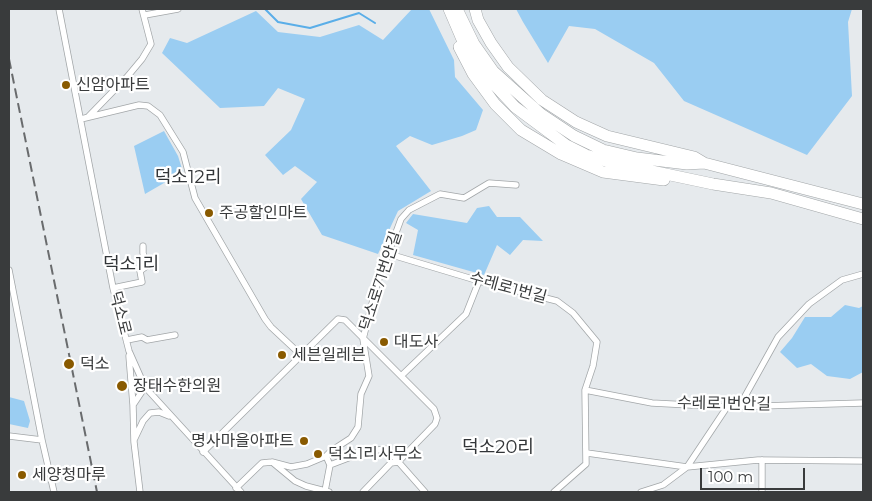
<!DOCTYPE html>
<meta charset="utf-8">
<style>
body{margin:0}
#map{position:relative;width:872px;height:501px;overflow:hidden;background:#e6eaed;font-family:Montserrat,sans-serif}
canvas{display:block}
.frame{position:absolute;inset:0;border:10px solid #393b3c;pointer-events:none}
.scale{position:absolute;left:700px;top:468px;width:105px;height:22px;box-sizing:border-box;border:2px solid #393b3c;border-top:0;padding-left:6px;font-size:15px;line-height:18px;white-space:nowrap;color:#393b3c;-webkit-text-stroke:4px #fff;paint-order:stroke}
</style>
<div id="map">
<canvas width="872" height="501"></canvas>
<div class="frame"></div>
<div class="scale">100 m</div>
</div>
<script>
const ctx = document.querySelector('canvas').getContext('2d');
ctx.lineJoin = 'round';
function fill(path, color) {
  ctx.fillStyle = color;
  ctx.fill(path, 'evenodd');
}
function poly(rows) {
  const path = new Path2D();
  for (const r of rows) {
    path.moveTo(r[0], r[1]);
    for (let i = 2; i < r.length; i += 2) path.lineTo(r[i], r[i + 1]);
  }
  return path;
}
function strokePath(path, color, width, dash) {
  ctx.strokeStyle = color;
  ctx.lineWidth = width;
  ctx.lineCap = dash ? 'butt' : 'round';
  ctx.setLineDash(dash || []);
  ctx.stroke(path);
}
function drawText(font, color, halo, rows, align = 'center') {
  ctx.font = font + ' Montserrat,"Noto Sans KR",sans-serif';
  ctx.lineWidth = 4.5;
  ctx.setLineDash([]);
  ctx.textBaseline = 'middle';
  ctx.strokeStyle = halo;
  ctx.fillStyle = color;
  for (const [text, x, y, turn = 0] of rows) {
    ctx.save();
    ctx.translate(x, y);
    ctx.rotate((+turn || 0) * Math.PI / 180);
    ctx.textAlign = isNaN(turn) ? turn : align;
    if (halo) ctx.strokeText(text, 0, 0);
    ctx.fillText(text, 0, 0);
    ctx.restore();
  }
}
const green = poly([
 [412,9,429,9,454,60,455,77,483,110,476,130,462,136,432,145,410,136,396,146,431,191,398,211,378,254,322,235,301,199,317,182,295,166,283,175,265,155,291,130,305,99,278,88,264,106,220,108,162,53,170,38,187,43,256,11,278,32,320,37,359,25,383,40],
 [516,9,852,9,848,22,852,96,807,155,684,101,654,63,595,29,569,26,548,63,523,22],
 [164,131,178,156,183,172,145,194,134,146],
 [489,206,497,217,520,217,543,241,523,240,510,255,497,245,484,275,413,255,418,230,406,223,413,214,467,223,477,208],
 [845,305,859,308,863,306,863,372,850,379,827,376,811,364,797,368,780,352,792,338,805,317,831,317],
 [9,397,24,401,30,421,28,428,9,424]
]);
const stream = poly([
 [265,9,278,22,310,28,359,13,375,23]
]);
const street = poly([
 [59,9,113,288,129,351,145,387,241,492],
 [145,15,178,9],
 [88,117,127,77,142,59,151,44,142,9],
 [81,119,139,105,148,106,160,115,183,152,195,198,265,319,271,327,301,355],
 [389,254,479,281,557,301,573,313,597,342,593,366,585,390,586,464,554,492],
 [9,270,42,440],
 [113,288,142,282,140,271,147,266,143,253,143,246],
 [127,340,142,337,147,340,175,335],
 [129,356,133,405],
 [401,376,466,314,479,281],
 [585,390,652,403,727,407,863,403],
 [739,407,778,337,809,304,842,280,863,274],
 [9,436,42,440,54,492],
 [134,440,143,421,150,413,159,412,169,416],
 [203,452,338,319,345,320,434,409,437,418,435,424,398,462,391,463,363,492],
 [587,453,687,467,727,407],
 [272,462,291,467,307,464,326,456,331,451,351,438,358,427,361,394,369,376,363,339,377,284,401,219,409,210,440,194,464,198,489,183,516,185],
 [330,465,351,457,358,452,387,449,425,492],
 [236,488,262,463,272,462,295,481,306,486,329,492],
 [325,491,330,465,326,456],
 [140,492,134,442,133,405,145,387],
 [641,492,663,485,687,467,758,460,863,461],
 [762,492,762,460]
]);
const highway = poly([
 [449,9,464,44,488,78,515,107,566,145,586,155,609,162,713,184,771,193,863,219],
 [457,9,474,44,493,71,541,114,574,136,603,150,637,158,687,164,704,163],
 [475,9,478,20,491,43,508,67,542,100,576,122,607,136,694,157,704,163,863,204],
 [459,47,473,74,495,104,521,130,561,154,603,172,664,180]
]);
const rail = poly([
 [9,59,97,492]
]);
const markers = [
 [66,85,5,"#895a00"],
 [209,213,5,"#895a00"],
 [384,342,5,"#895a00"],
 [282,355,5,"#895a00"],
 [69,364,6,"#895a00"],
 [122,386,6,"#895a00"],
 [304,441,5,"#895a00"],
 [318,454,5,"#895a00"],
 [22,475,5,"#895a00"]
];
const poiNames = [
 ["신암아파트",76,85],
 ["주공할인마트",219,213],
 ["대도사",394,342],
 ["세븐일레븐",292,355],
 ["덕소",80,364],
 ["장태수한의원",133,386],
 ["명사마을아파트",294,441,"right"],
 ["덕소1리사무소",328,454],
 ["세양청마루",32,475]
];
const streetNames = [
 ["덕소로71번안길",381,281,-72],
 ["수레로1번길",508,288,15],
 ["덕소로",120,313,76],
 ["수레로1번안길",724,404,1]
];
const neighbourhoodNames = [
 ["덕소12리",188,178],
 ["덕소1리",131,265],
 ["덕소20리",498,448]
];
fill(green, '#9acdf2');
strokePath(stream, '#5aaee8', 2);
strokePath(street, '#a2a6a8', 7);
strokePath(highway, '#a2a6a8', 12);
strokePath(street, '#fff', 5.5);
strokePath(highway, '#fff', 11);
strokePath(rail, '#696b6d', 2, [10, 5]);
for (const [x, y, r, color] of markers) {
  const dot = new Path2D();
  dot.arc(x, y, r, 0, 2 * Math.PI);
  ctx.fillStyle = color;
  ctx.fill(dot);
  strokePath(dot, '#fff', 2);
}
drawText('16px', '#393b3c', '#fff', poiNames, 'left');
drawText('16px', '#393b3c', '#fff', streetNames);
drawText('18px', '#323538', '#fff', neighbourhoodNames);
</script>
